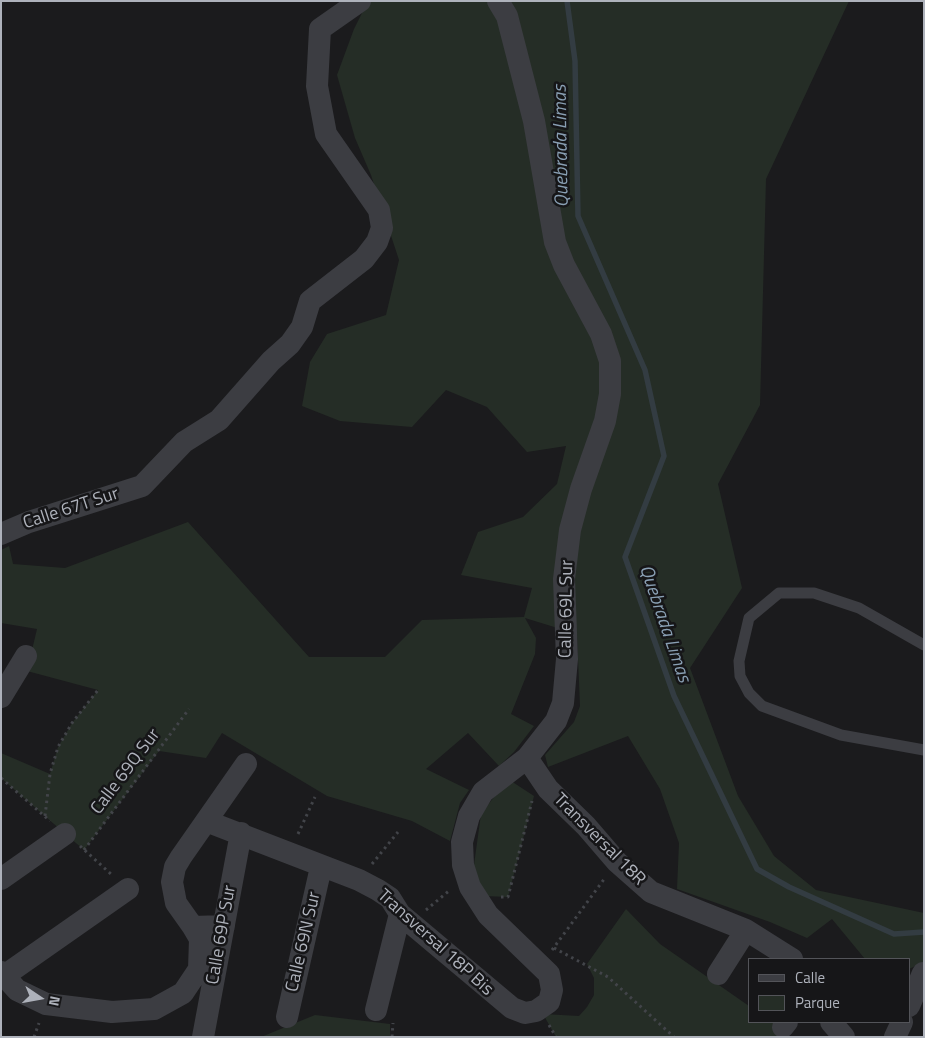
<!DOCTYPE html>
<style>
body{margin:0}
#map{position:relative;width:925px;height:1038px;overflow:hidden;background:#1b1b1d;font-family:"Titillium Web",sans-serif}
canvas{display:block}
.frame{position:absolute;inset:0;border:2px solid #aeb2bb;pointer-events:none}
.legend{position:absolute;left:748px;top:958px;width:162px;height:65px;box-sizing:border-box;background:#161618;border:1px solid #535459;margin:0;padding:6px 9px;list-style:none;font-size:15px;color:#aeb2bb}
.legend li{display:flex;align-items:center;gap:10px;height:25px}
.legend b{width:25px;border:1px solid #535459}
.north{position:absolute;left:15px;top:973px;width:50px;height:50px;-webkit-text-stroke:4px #161618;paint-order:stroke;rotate:102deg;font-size:14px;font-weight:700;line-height:20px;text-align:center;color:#aeb2bb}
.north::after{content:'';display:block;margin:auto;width:18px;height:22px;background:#aeb2bb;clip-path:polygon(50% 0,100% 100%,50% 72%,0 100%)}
</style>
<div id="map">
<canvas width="925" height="1038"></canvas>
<div class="frame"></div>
<ul class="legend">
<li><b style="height:6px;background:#3c3d42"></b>Calle</li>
<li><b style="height:14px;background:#252d26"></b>Parque</li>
</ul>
<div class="north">N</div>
</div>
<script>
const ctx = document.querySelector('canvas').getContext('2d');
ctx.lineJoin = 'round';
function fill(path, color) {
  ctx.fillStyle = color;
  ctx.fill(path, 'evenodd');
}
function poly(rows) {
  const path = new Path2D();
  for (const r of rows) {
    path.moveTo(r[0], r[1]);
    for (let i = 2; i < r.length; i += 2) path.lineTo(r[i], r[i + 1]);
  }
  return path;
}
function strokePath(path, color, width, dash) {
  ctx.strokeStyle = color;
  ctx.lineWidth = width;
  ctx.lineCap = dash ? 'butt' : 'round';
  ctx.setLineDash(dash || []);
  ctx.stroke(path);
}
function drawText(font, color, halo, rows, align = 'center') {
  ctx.font = font + ' "Titillium Web",sans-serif';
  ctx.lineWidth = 5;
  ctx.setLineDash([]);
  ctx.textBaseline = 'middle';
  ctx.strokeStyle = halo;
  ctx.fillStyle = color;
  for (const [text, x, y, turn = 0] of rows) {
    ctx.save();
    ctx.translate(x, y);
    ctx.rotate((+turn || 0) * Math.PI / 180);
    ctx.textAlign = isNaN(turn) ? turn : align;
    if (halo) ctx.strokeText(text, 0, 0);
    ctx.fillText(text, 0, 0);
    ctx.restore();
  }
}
const green = poly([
 [368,1,849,1,766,179,760,405,718,484,742,588,690,668,738,796,774,856,816,890,924,913,924,962,909,969,909,959,865,959,832,919,807,938,770,922,677,889,679,843,660,789,628,736,548,767,545,755,574,722,580,706,577,634,525,618,536,638,535,654,511,714,534,726,514,752,499,766,468,733,426,769,469,790,460,803,450,841,412,821,327,796,222,733,206,758,159,751,84,850,1,778,1,753,50,774,58,747,72,723,98,690,27,671,37,629,1,623,1,550,9,546,13,564,65,568,188,522,309,657,385,657,422,620,524,617,532,588,461,575,478,532,523,517,557,484,566,446,527,452,487,407,446,390,412,427,340,421,302,406,310,362,327,334,386,315,399,260,371,175,355,138,337,75,354,29],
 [511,781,534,796,508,897,484,896,473,872,481,814,494,797],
 [626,909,660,944,749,1006,749,1022,772,1022,790,1037,556,1037,543,1014,579,1016,587,1007,594,995,594,978,587,964],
 [315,1015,390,1024,390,1037,261,1037]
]);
const stream = poly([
 [567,1,575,61,578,216,645,370,664,456,625,557,674,696,757,869,789,887,894,934,924,932]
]);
const path = poly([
 [1,778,50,821],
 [45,816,50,774,58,747,72,723,98,690],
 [298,834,315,797],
 [80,846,112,875],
 [84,850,189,709],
 [372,864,398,832],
 [501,897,508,897,532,801],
 [426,910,450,890],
 [554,948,608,977,674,1037],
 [552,950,605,878],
 [549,1025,556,1037],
 [34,1037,39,1023],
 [392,1037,393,1023]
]);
const service = poly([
 [924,645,859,608,814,593,779,593,749,618,739,661,740,676,749,693,762,706,841,735,924,750]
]);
const minor = poly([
 [1,534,29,522,142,486,184,442,219,420,271,361,290,344,302,327,310,301,364,259,377,242,382,228,379,210,326,134,317,86,320,29,360,1],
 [1,697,26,656],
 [527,758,548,789,586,826,617,862,651,892,746,930,792,959],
 [206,821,359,880,378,890,390,898,400,914,512,1008,525,1013,536,1011,549,1002,552,990,549,974,488,915,470,887,463,865,462,842,469,816,483,792,527,758,556,721,563,703,567,659,564,579,570,530,581,489,605,421,610,394,610,361,601,334,564,265,555,242,534,121,507,16,498,1],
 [1,879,65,834],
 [224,926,193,927,176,903,172,882,175,867,181,857,246,764],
 [1,972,17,990,46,1004,112,1012,154,1009,183,993,199,969,200,939,193,927],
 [718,974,746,930],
 [1,978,128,889],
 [909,1006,923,973],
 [376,1010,400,914],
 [287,1017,321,867],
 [831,1022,844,1037],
 [783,1027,787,1022],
 [203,1037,241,833],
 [895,1037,902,1022]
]);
const streetNames = [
 ["Calle 67T Sur",71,509,-18],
 ["Calle 69L Sur",567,609,-89],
 ["Calle 69Q Sur",126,772,-53],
 ["Transversal 18R",599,840,45],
 ["Calle 69P Sur",222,935,-80],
 ["Calle 69N Sur",304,942,-77],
 ["Transversal 18P Bis",435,943,42]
];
const waterNames = [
 ["Quebrada Limas",562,146,-91],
 ["Quebrada Limas",664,624,71]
];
fill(green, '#252d26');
strokePath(stream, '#333c42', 5.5);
strokePath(path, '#424449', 3, [2.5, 4]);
strokePath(service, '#3c3d42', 11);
strokePath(minor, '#3c3d42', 22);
drawText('18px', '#aeb2bb', '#161618', streetNames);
drawText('italic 19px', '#899fb3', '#161618', waterNames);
</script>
